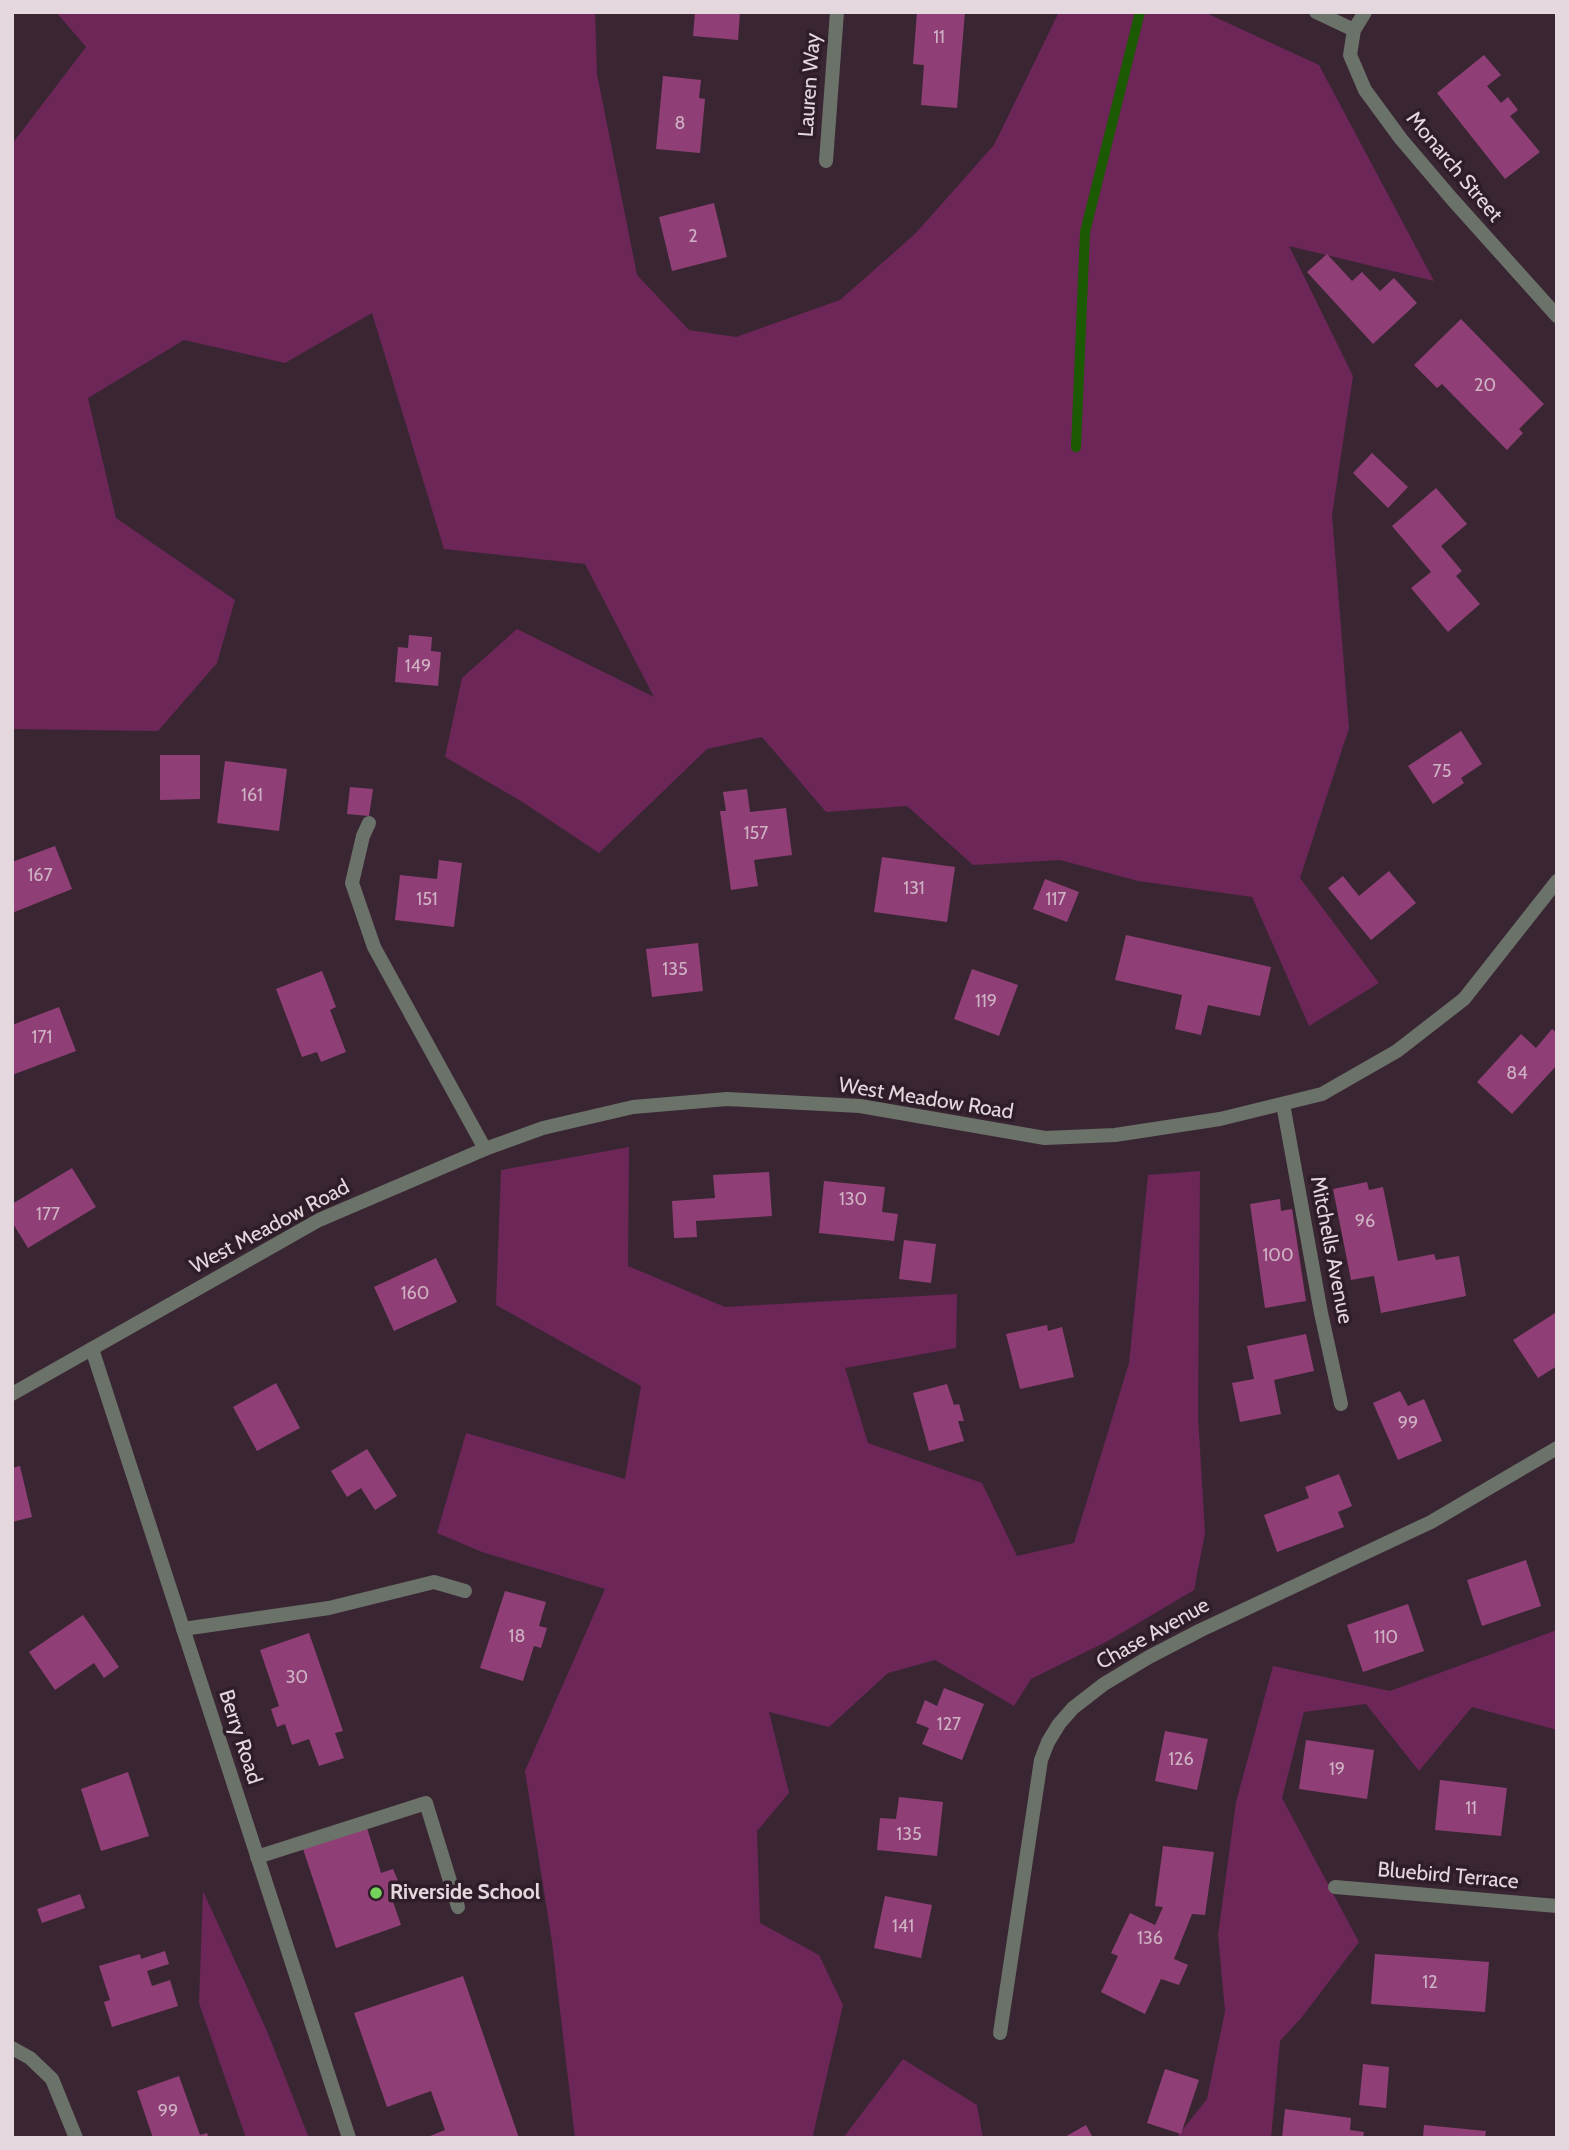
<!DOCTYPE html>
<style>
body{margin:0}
#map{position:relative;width:1569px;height:2150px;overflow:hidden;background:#3a2633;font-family:Cabin,sans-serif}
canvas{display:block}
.frame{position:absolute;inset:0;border:14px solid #e4d7de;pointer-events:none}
</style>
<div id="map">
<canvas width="1569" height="2150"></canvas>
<div class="frame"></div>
</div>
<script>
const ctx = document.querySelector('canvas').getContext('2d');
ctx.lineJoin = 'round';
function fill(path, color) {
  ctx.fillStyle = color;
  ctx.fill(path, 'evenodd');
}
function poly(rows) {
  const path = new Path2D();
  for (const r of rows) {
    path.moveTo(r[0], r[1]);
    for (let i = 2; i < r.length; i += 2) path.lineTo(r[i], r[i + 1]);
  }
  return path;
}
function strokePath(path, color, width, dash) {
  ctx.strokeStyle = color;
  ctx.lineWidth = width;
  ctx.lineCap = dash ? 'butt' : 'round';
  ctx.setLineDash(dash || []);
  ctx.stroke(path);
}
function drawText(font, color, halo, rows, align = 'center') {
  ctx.font = font + ' Cabin,sans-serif';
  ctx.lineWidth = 7;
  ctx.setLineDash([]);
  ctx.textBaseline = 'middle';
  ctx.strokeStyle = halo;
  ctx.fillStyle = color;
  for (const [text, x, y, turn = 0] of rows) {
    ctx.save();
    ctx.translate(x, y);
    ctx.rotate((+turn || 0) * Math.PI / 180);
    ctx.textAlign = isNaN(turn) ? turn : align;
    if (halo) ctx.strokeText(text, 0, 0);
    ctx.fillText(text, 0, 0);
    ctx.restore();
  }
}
const green = poly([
 [56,12,595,12,597,74,637,275,689,330,736,337,840,300,915,234,994,145,1058,14,1067,12,1204,12,1319,65,1434,281,1289,246,1353,376,1332,515,1349,728,1300,878,1379,983,1309,1026,1252,897,1138,881,1060,860,973,865,907,806,826,812,762,737,707,749,599,853,521,801,445,757,462,678,517,629,654,697,585,564,444,549,372,313,285,363,184,340,88,398,116,518,235,600,217,663,158,731,12,729,12,144,86,47],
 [629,1147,628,1266,725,1307,957,1294,956,1348,845,1368,868,1443,982,1483,1017,1556,1074,1543,1129,1363,1148,1175,1200,1171,1198,1416,1205,1533,1194,1590,1108,1641,1031,1679,1014,1706,935,1660,888,1673,829,1727,769,1712,789,1793,757,1831,760,1923,819,1955,843,2005,813,2135,819,2138,575,2138,552,1942,525,1771,605,1589,482,1552,437,1533,466,1433,625,1479,641,1386,496,1305,501,1170],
 [1557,1630,1557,1730,1472,1707,1419,1771,1366,1704,1304,1712,1282,1798,1359,1942,1302,2017,1280,2041,1271,2138,1176,2138,1207,2099,1225,2011,1218,1935,1236,1802,1273,1666,1390,1691],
 [203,1891,267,2031,309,2138,246,2138,199,2003],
 [903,2059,977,2105,983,2138,843,2138]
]);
const stream = poly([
 [1076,447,1085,232,1140,12]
]);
const building = poly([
 [695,12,740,12,738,40,693,36],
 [917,12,965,12,957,108,921,105,924,65,913,64],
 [1484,55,1501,75,1487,86,1501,103,1508,97,1518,110,1510,116,1540,152,1505,179,1437,93],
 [663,76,701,80,699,98,705,99,700,153,656,149],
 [714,203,727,257,672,271,659,217],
 [1327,254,1352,281,1362,272,1380,291,1394,278,1417,303,1373,344,1307,272],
 [1461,319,1544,404,1519,429,1523,433,1507,450,1442,384,1437,388,1414,365],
 [1372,453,1408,487,1388,508,1353,473],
 [1436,488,1467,524,1441,546,1462,571,1456,576,1480,604,1448,632,1411,588,1431,572,1392,526],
 [409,635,432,637,431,651,441,652,438,686,395,682,398,647,408,648],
 [1461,731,1482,764,1461,778,1464,783,1433,804,1408,766],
 [160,755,200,755,200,799,160,800],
 [225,761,287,769,279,831,217,823],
 [350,787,373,789,369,816,347,814],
 [747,789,750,812,786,808,792,855,754,860,758,886,731,890,720,811,726,811,723,792],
 [55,846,72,889,12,913,12,862],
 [882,857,955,867,947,922,874,912],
 [439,860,462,863,454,927,395,920,400,875,437,879],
 [1389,871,1416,903,1371,940,1328,888,1343,876,1359,896],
 [1045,879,1079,892,1067,922,1033,909],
 [1126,935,1271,967,1260,1016,1208,1005,1201,1035,1175,1029,1182,995,1115,980],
 [698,943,703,991,652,997,646,949],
 [972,969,1018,985,999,1036,954,1019],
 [322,971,336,1007,330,1010,346,1052,321,1062,317,1052,302,1057,276,989],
 [59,1007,76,1051,12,1075,12,1025],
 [1552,1029,1557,1033,1557,1065,1512,1114,1477,1082,1521,1034,1536,1048],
 [72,1168,96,1207,28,1248,12,1222,12,1204],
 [769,1172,772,1216,696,1221,697,1237,674,1238,672,1201,715,1198,713,1175],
 [824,1181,885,1187,882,1212,898,1214,894,1241,819,1233],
 [1367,1182,1369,1190,1383,1187,1398,1261,1434,1254,1436,1260,1459,1256,1466,1296,1381,1313,1374,1276,1351,1280,1333,1189],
 [1280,1199,1281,1211,1292,1209,1306,1301,1265,1308,1250,1204],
 [904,1240,936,1244,931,1283,899,1279],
 [436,1258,457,1302,394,1331,374,1287],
 [1555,1313,1557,1316,1557,1366,1538,1378,1513,1340],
 [1047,1325,1048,1331,1062,1327,1074,1377,1020,1389,1006,1334],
 [1306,1334,1314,1371,1274,1380,1281,1414,1240,1422,1232,1383,1254,1379,1247,1346],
 [276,1383,300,1428,257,1451,233,1407],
 [947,1384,954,1405,959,1404,964,1421,958,1421,964,1441,929,1451,913,1393],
 [1400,1391,1408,1406,1424,1399,1442,1441,1398,1460,1373,1403],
 [367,1449,397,1496,375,1510,361,1488,347,1497,331,1471],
 [20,1466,32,1517,12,1522,12,1468],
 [1339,1474,1352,1506,1338,1512,1344,1527,1277,1552,1264,1515,1309,1498,1305,1487],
 [1526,1560,1541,1606,1482,1626,1467,1580],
 [505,1591,546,1602,539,1626,547,1628,541,1648,534,1646,523,1681,480,1668],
 [1408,1604,1424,1651,1363,1672,1347,1625],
 [83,1615,119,1667,104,1678,94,1663,55,1690,29,1652],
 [309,1633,343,1731,335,1733,344,1758,319,1766,309,1739,292,1745,285,1724,277,1727,271,1709,279,1706,260,1650],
 [944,1688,984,1704,962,1760,922,1744,929,1728,916,1723,925,1700,937,1706],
 [1165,1731,1208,1739,1197,1790,1155,1781],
 [1306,1740,1374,1750,1367,1799,1299,1789],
 [128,1772,149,1836,101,1851,81,1789],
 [1440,1780,1507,1788,1501,1836,1435,1830],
 [899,1797,943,1802,937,1856,877,1850,880,1818,896,1819],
 [367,1828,381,1873,393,1869,399,1883,388,1887,401,1925,336,1948,303,1849],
 [1163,1846,1214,1852,1205,1915,1192,1914,1174,1959,1188,1965,1179,1985,1161,1979,1145,2014,1101,1992,1118,1956,1111,1953,1130,1913,1155,1925,1163,1907,1155,1906],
 [80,1894,85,1908,42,1923,37,1909],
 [885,1896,932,1905,921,1958,874,1948],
 [165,1951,169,1964,147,1971,152,1986,170,1980,178,2006,112,2027,104,2002,110,2000,99,1966,140,1954,141,1959],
 [1375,1954,1489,1962,1485,2012,1371,2004],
 [463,1976,519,2138,425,2138,445,2130,431,2091,387,2107,354,2013],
 [1363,2064,1389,2067,1386,2108,1359,2105],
 [1165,2069,1199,2080,1181,2134,1147,2123],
 [179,2076,200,2135,207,2133,209,2138,153,2138,137,2091],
 [1285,2109,1351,2118,1350,2130,1364,2132,1363,2138,1282,2138],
 [1086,2125,1093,2138,1063,2138],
 [1424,2125,1486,2131,1485,2138,1423,2138]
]);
const service = poly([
 [183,1629,329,1608,434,1582,465,1591],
 [257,1857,426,1803,458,1907]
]);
const minor = poly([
 [1316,12,1354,30],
 [1365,12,1354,30,1350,55,1365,90,1401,139,1452,199,1557,316],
 [826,161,837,12],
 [369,823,363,836,352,883,374,947,485,1149],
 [1283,1104,1321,1313,1341,1404],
 [92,1349,349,2138],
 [1335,1887,1557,1906],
 [1000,2033,1041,1760,1048,1742,1059,1724,1073,1708,1104,1684,1149,1657,1201,1630,1431,1522,1557,1448],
 [12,2048,30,2058,52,2079,76,2138]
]);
const tertiary = poly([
 [12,1394,319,1220,485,1149,543,1128,633,1107,727,1099,860,1106,1045,1138,1115,1135,1220,1119,1322,1094,1397,1051,1464,999,1557,881]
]);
const markers = [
 [376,1893,7,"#75d25b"]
];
const numberNames = [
 ["11",939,38],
 ["8",680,124],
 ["2",693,237],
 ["20",1485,386],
 ["149",418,667],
 ["75",1442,772],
 ["161",252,796],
 ["157",756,834],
 ["167",40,876],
 ["131",914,889],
 ["151",427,900],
 ["117",1056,900],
 ["135",675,970],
 ["119",986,1002],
 ["171",42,1038],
 ["84",1517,1074],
 ["130",853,1200],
 ["177",48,1215],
 ["96",1365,1222],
 ["100",1278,1256],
 ["160",415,1294],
 ["99",1408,1424],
 ["18",517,1637],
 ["110",1386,1638],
 ["30",297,1678],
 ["127",949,1725],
 ["126",1181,1760],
 ["19",1337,1770],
 ["11",1471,1809],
 ["135",909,1835],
 ["141",903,1927],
 ["136",1150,1939],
 ["12",1430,1983],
 ["99",168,2112]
];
const streetNames = [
 ["Lauren Way",810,85,-86],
 ["Monarch Street",1454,167,50],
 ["West Meadow Road",926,1099,9],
 ["West Meadow Road",270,1227,-28],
 ["Mitchells Avenue",1331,1250,79],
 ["Chase Avenue",1153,1634,-29],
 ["Berry Road",240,1737,72],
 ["Bluebird Terrace",1448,1876,5]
];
const poiNames = [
 ["Riverside School",390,1893]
];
fill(green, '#6c2658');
strokePath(stream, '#1b5902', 10);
fill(building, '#8f3f76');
strokePath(service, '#6b7269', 14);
strokePath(minor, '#6b7269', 14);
strokePath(tertiary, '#6b7269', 14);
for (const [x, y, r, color] of markers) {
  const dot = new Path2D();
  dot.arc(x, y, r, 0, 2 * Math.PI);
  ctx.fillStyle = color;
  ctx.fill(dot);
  strokePath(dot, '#2f1d29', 2.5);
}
drawText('18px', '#cfb1c4', null, numberNames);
drawText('21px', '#e4d7de', '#2f1d29', streetNames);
drawText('bold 21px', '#e4d7de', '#2f1d29', poiNames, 'left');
</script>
